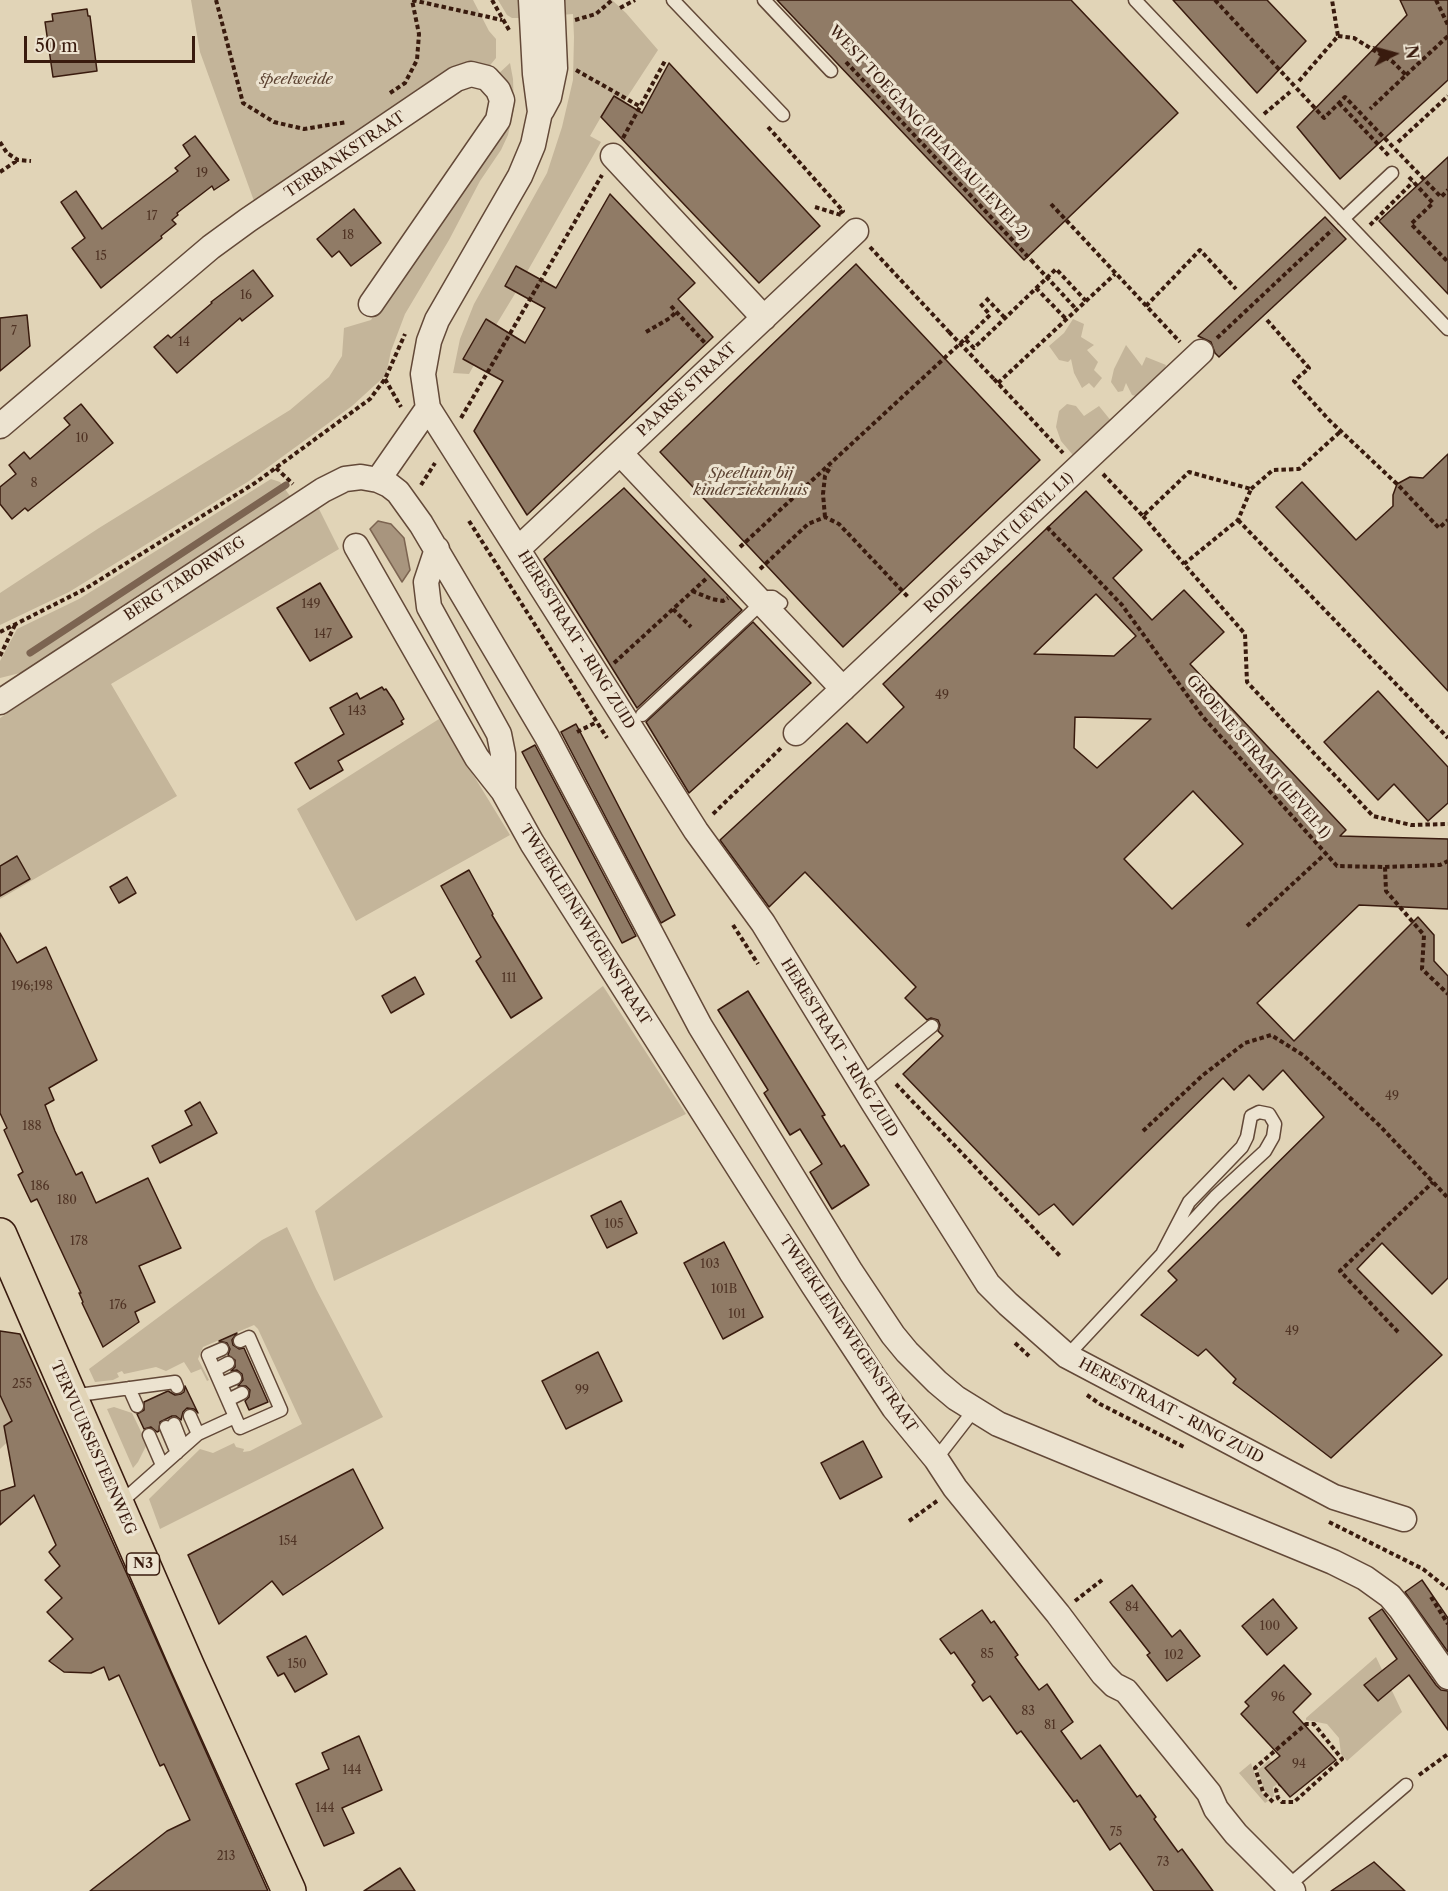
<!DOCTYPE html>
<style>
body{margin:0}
#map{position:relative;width:1448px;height:1891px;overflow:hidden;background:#e1d4b7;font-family:"Libre Caslon Text",serif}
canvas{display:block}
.north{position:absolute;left:1364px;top:24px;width:60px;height:60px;-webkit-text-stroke:4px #ece3d0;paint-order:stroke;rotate:84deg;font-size:16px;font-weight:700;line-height:24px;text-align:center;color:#391b0e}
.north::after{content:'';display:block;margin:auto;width:21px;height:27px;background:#391b0e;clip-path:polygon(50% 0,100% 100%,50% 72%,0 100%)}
.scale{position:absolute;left:24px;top:36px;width:171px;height:27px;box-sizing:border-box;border:3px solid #391b0e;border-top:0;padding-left:8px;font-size:18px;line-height:21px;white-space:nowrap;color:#391b0e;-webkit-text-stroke:4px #ece3d0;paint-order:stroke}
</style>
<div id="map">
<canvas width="1448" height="1891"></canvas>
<div class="north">N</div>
<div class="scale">50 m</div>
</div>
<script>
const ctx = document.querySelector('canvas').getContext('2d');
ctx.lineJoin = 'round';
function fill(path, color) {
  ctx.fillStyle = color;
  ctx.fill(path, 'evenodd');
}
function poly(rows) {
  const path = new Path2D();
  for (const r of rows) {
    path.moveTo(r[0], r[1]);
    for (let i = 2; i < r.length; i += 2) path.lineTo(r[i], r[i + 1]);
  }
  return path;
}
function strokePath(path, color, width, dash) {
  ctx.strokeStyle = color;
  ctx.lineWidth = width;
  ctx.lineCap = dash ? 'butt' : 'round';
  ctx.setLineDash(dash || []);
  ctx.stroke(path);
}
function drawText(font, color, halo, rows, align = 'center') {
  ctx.font = font + ' "Libre Caslon Text",serif';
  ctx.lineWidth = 6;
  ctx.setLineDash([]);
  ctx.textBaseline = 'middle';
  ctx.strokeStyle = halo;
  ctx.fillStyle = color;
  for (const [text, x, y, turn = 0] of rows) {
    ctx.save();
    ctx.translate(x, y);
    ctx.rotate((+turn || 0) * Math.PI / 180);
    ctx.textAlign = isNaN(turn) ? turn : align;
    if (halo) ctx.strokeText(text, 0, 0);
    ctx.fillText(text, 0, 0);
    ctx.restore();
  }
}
const green = poly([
 [191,0,473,0,489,31,496,39,496,58,487,69,451,73,254,201,200,52],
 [498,0,523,0,524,18,512,18,507,15],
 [560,0,612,0,626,13,658,50,624,102,613,96,590,136,601,142,527,272,516,266,505,286,516,292,496,325,485,320,463,358,474,365,469,374,453,373,460,339,474,304,547,173,562,127,573,80,574,37,573,14,561,15],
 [510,63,513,79,514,108,508,135,501,150,480,181,449,240,405,314,391,351,386,375,352,406,249,481,69,592,0,625,0,593,99,528,290,410,329,377,342,356,344,328,371,320,416,249,479,158,496,76],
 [1073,319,1084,324,1081,337,1094,345,1087,350,1098,362,1094,370,1102,378,1094,388,1089,383,1082,388,1074,373,1071,359,1068,362,1059,360,1049,346,1064,333],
 [1126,345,1142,366,1146,357,1166,365,1163,372,1140,397,1132,395,1126,383,1123,391,1118,392,1111,382,1114,369],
 [1067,404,1076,406,1084,416,1099,406,1112,422,1078,461,1061,441,1056,427,1059,411],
 [271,479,280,482,290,496,24,672,0,678,0,661,17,629,79,599],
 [319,509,339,549,111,684,177,796,0,899,0,718,300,519],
 [439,719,510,835,356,921,297,809],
 [603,986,686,1114,334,1281,315,1211],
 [287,1227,316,1289,383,1417,160,1529,149,1499,200,1449,213,1453,234,1443,236,1447,244,1449,243,1452,250,1451,302,1424,258,1329,254,1325,203,1347,198,1359,209,1380,207,1381,201,1369,191,1373,184,1362,166,1371,156,1367,124,1374,122,1371,117,1373,119,1377,113,1380,95,1382,89,1369,262,1240],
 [0,1395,17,1433,0,1449],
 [114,1407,132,1413,147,1444,138,1462,133,1468,107,1409],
 [1376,1657,1402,1712,1347,1761,1341,1754,1339,1738,1327,1724,1306,1720,1306,1718],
 [1269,1760,1272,1762,1266,1769,1279,1783,1273,1787,1274,1796,1272,1798,1264,1789,1258,1770],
 [1251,1763,1260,1790,1268,1801,1265,1803,1239,1773]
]);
const water = poly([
 [378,521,391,524,404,538,410,570,402,582,370,529,378,521]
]);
const stream = poly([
 [30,653,286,485]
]);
const building = poly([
 [777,0,1071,0,1178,113,1024,260,777,0],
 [1173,0,1267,0,1306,41,1257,93,1173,0],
 [1400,0,1448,0,1448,80,1340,179,1297,127,1407,15,1400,0],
 [87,9,88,16,90,16,97,71,53,77,45,22,53,21,52,14,87,9],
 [669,63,820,226,759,283,601,117,614,96,642,113,669,63],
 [195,136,229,180,214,190,212,186,177,213,178,215,172,220,176,224,161,236,162,238,101,288,72,248,85,238,61,202,76,191,102,229,178,171,175,168,190,156,183,145,195,136],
 [1448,157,1448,294,1379,221,1448,157],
 [610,194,695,283,678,299,713,337,527,515,474,431,503,381,463,359,486,319,525,343,545,308,505,286,516,266,556,288,610,194],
 [354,209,381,243,351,266,339,251,332,257,317,239,354,209],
 [1325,217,1346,239,1219,357,1215,353,1211,342,1198,336,1325,217],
 [856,264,1040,460,843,647,660,452,856,264],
 [253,270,273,296,242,321,240,318,177,373,154,347,168,335,171,338,212,303,211,302,253,270],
 [27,315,30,346,0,371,0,318,27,315],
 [81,404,113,443,28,511,25,508,12,519,0,504,0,487,16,474,9,465,24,452,30,459,70,425,64,418,81,404],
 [1448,454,1448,691,1276,507,1302,482,1356,540,1393,506,1393,495,1397,484,1410,477,1423,478,1448,454],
 [624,488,742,610,637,708,544,559,624,488],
 [1086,491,1142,550,1113,578,1152,620,1184,590,1224,632,1190,664,1346,830,1340,836,1448,839,1448,909,1359,905,1257,1003,1294,1041,1418,917,1434,935,1434,961,1448,976,1448,1278,1432,1294,1382,1243,1357,1269,1442,1355,1331,1458,1233,1383,1236,1379,1206,1349,1198,1356,1141,1315,1177,1280,1168,1271,1324,1117,1283,1070,1263,1090,1249,1075,1234,1090,1223,1078,1073,1225,1054,1204,1039,1215,903,1074,943,1036,938,1031,940,1025,938,1020,931,1018,927,1020,905,998,916,987,805,872,769,907,720,840,847,723,867,743,904,707,883,684,1086,491],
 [1096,594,1136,636,1114,656,1034,654,1096,594],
 [1075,717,1151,719,1097,768,1074,748,1075,717],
 [1193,791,1243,844,1172,909,1124,859,1193,791],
 [320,583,352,637,310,661,277,608,320,583],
 [753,622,811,683,689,793,646,722,753,622],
 [382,687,384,690,386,689,394,701,404,719,401,721,403,724,338,761,343,770,310,789,295,763,344,734,330,708,357,693,360,699,382,687],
 [1378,691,1448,767,1448,803,1428,821,1394,784,1378,800,1324,742,1378,691],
 [576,724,675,915,661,923,561,732,576,724],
 [535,745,636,936,622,943,522,752,535,745],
 [17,856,30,879,0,896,0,866,17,856],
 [469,870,493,914,492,915,542,998,511,1018,476,961,481,957,441,886,469,870],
 [127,877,136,893,119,903,110,887,127,877],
 [0,933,17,963,46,947,97,1060,49,1088,54,1100,45,1105,55,1131,76,1175,82,1172,96,1203,148,1178,181,1248,139,1266,155,1302,135,1312,139,1322,103,1347,82,1303,83,1302,79,1293,81,1293,37,1199,31,1202,18,1175,23,1172,4,1130,7,1128,0,1113,0,933],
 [415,977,424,994,391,1013,382,996,415,977],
 [748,991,825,1115,822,1116,841,1147,844,1145,869,1185,832,1209,810,1172,822,1164,800,1129,790,1135,764,1093,768,1090,718,1010,748,991],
 [200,1102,217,1133,160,1163,152,1146,192,1125,185,1111,200,1102],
 [621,1201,637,1233,607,1248,591,1216,621,1201],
 [724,1242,763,1317,723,1339,684,1263,724,1242],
 [0,1331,20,1334,268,1891,90,1891,167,1831,190,1820,164,1764,160,1766,119,1675,109,1680,104,1667,91,1673,64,1672,49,1661,73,1639,47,1612,62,1598,45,1580,60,1566,49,1552,56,1545,34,1495,0,1525,0,1491,15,1486,4,1426,12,1421,0,1395,0,1331],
 [237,1333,232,1340,233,1345,239,1349,244,1348,268,1402,249,1410,245,1401,249,1397,250,1390,246,1386,238,1386,243,1380,242,1374,237,1370,231,1371,235,1367,235,1360,228,1355,230,1349,227,1343,219,1341,237,1333],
 [598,1352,622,1401,566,1429,542,1381,598,1352],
 [185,1386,198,1413,194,1409,187,1408,183,1412,181,1420,176,1416,172,1416,160,1422,159,1431,157,1432,151,1427,144,1429,137,1414,144,1410,144,1402,168,1391,175,1395,181,1394,184,1392,185,1386],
 [863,1441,882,1477,840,1499,821,1463,863,1441],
 [353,1469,383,1528,283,1595,272,1581,219,1624,188,1555,353,1469],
 [1422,1580,1448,1618,1448,1652,1405,1592,1422,1580],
 [1132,1585,1172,1637,1180,1630,1200,1656,1167,1681,1147,1655,1150,1653,1110,1602,1132,1585],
 [1273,1599,1297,1628,1267,1655,1242,1626,1273,1599],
 [1382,1609,1436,1685,1441,1690,1448,1691,1448,1730,1409,1675,1378,1701,1364,1685,1397,1659,1369,1618,1382,1609],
 [982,1610,991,1623,994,1621,1018,1655,1015,1657,1039,1690,1047,1684,1073,1722,1061,1731,1081,1759,1100,1745,1137,1797,1140,1795,1156,1817,1154,1819,1178,1852,1182,1849,1213,1891,1154,1891,1120,1843,1110,1850,1077,1800,1074,1802,1021,1731,1017,1734,990,1696,983,1701,972,1685,975,1682,954,1652,951,1654,940,1639,982,1610],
 [306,1636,327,1674,295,1692,284,1673,278,1676,267,1657,306,1636],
 [1284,1665,1311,1694,1293,1712,1336,1760,1290,1797,1265,1768,1280,1756,1241,1714,1249,1706,1245,1702,1284,1665],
 [359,1736,382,1790,342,1808,354,1833,324,1846,296,1784,329,1769,322,1753,359,1736],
 [1374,1862,1405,1891,1331,1891,1374,1862],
 [400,1868,415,1891,364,1891,398,1869,400,1868]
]);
const path = poly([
 [216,0,243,103,274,122,304,129,347,122],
 [492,0,509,30],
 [1215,0,1324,118,1345,97,1441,197,1448,190],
 [1436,0,1448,25],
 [620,8,635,0],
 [575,20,596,14,612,0],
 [1338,36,1354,38,1393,62,1406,75,1370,109],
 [846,62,1031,260],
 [576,70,641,107],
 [1406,75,1448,36],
 [1299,81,1338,36,1332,0],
 [390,93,405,83,417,60,419,34,412,0,502,20],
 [1339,103,1389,156],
 [1264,114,1290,92],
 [768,127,843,211,840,213],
 [623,138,666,59],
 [0,142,7,153,18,160,31,161],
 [1398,142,1448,96],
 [0,172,18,160],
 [1409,177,1433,203,1411,224,1448,262],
 [1051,204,1180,342],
 [815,207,841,215],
 [1370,225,1413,182],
 [870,247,949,332],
 [1036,288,1066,319],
 [986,298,1005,318],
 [671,306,705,343],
 [1146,306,1200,250,1236,289],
 [1267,320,1309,368,1294,381,1329,420,1397,484,1439,528,1448,520],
 [646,332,670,318,676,312],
 [1217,338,1332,230],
 [965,339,990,315,980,303],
 [385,379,401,407],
 [994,379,1063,453],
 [998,383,1115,274],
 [461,418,602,175],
 [276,468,293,484],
 [1103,474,1143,516,1189,472,1251,489,1238,520,1184,564,1245,634,1247,682,1373,816,1411,825,1448,824],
 [421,485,435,463],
 [1251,489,1273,470,1299,469,1341,431],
 [1143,516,1184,564],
 [825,517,823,494,825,476,831,466],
 [1238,520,1448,738],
 [469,521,607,738],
 [1047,527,1122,605,1203,717,1337,866,1385,867,1386,891,1424,935,1422,969,1448,994],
 [740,547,965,339,974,348,1056,269,1086,301],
 [760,569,808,524,825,517,839,524,908,597],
 [692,591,712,599,723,601,728,598],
 [673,609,691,627],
 [0,632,85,589,255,483,370,399,385,379,405,334],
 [0,656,15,625],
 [614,663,708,577],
 [577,732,595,723],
 [713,814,781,748],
 [1385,867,1440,865,1448,861],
 [733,925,758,964],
 [1247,926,1325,854],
 [896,1084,1061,1257],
 [1143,1131,1203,1075,1245,1043,1271,1035,1303,1055,1329,1078,1380,1126,1448,1198],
 [1398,1332,1340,1271,1433,1182],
 [1015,1343,1029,1356],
 [1087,1395,1100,1404,1184,1447],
 [909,1521,937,1501],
 [1329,1522,1423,1569,1448,1589],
 [1431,1597,1448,1624],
 [1075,1601,1102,1580],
 [1419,1775,1448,1754],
 [1273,1802,1263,1792,1255,1768,1306,1724,1314,1724,1342,1759,1294,1802,1282,1802,1278,1798,1276,1790,1280,1785]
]);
const lane = poly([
 [673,0,783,115],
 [764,0,831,71],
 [1135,0,1448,329],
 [1343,219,1392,173],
 [642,715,768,597,773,597,781,603],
 [861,1084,932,1026],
 [222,1349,208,1355,240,1428,281,1410,249,1337,240,1341],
 [1067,1356,1215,1197,1265,1151,1273,1137,1275,1124,1269,1114,1259,1112,1251,1116,1247,1137,1242,1147,1189,1202,1163,1252],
 [215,1370,228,1363],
 [221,1384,235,1378],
 [129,1388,137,1406],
 [71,1396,175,1382,177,1387],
 [228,1400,242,1393],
 [190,1416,198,1434],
 [174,1424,183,1447],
 [166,1427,177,1453],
 [149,1435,162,1465],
 [936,1459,974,1410],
 [119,1504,198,1434,235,1417],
 [1288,1886,1406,1785]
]);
const street = poly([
 [542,110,549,97,555,68,552,0],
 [613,156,764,318],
 [428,408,696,831,763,923,874,1104,988,1284,1008,1304,1067,1356,1334,1497,1404,1519],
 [0,426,211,247,248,220,456,79,471,74,487,78,498,90,502,100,498,120,371,304],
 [620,453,843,689],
 [378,480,428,408,423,374,429,341,437,320,520,176,533,145,540,112,535,74,531,0],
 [356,546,477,758,503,791,532,843,813,1285,894,1408,936,1459,955,1488,1058,1614,1103,1674,1114,1685,1126,1691,1209,1793,1216,1809,1236,1834,1293,1891],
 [437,549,426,582,429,607,499,734,503,754,503,791],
 [518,549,856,231],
 [0,702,323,490,345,479,361,477,378,480,389,485,398,492,421,524,547,737,700,1026,851,1272,893,1335,907,1352,937,1382,956,1398,998,1424,1333,1562,1365,1578,1390,1596,1400,1608,1448,1677],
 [796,733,1201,352]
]);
const primary = poly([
 [0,1235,187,1665,289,1891]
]);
const pathBridge = poly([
 [1031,260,1076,309],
 [949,332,994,379]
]);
const numberNames = [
 ["19",202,174],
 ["17",152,217],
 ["18",348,236],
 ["15",101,257],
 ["16",246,296],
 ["7",14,332],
 ["14",184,343],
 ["10",82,439],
 ["8",34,484],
 ["149",311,605],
 ["147",323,635],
 ["49",942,696],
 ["143",357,712],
 ["111",509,979],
 ["196;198",32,987],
 ["49",1392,1097],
 ["188",32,1127],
 ["186",40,1187],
 ["180",67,1201],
 ["105",614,1225],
 ["178",79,1242],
 ["103",710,1265],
 ["101B",724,1290],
 ["176",118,1306],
 ["101",737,1315],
 ["49",1292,1332],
 ["255",22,1385],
 ["99",582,1391],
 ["154",288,1542],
 ["84",1132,1608],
 ["100",1270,1627],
 ["85",987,1655],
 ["102",1174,1656],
 ["150",297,1665],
 ["96",1278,1698],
 ["83",1028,1712],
 ["81",1050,1726],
 ["94",1299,1765],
 ["144",352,1771],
 ["144",325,1809],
 ["75",1116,1833],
 ["213",226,1857],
 ["73",1163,1863]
];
const shields = [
 [143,1564,33]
];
const shieldNames = [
 ["N3",143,1564]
];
const parkNames = [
 ["speelweide",296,80],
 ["Speeltuin bij",751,474],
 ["kinderziekenhuis",751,491]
];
const streetNames = [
 ["WEST TOEGANG (PLATEAU LEVEL 2)",929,133,47],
 ["TERBANKSTRAAT",345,155,-34],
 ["PAARSE STRAAT",687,390,-43],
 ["RODE STRAAT (LEVEL L1)",999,543,-43],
 ["BERG TABORWEG",185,579,-33],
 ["HERESTRAAT - RING ZUID",576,640,58],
 ["GROENE STRAAT (LEVEL 1)",1258,757,49],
 ["TWEEKLEINEWEGENSTRAAT",585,925,58],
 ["HERESTRAAT - RING ZUID",839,1048,58],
 ["TWEEKLEINEWEGENSTRAAT",848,1334,56],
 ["HERESTRAAT - RING ZUID",1171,1411,28],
 ["TERVUURSESTEENWEG",93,1448,66]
];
fill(green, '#c4b59a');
fill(water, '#a8957e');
strokePath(water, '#7c6451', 1.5);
strokePath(stream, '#7c6451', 7);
fill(building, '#907b66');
strokePath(building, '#391b0e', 1.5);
strokePath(lane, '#634938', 15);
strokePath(street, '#634938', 27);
strokePath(primary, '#391b0e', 36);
strokePath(path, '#391b0e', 4, [4.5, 3]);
strokePath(lane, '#ece3d0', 12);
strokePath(street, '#ece3d0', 24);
strokePath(primary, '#e1d4b7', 33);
strokePath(pathBridge, '#391b0e', 4, [4.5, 3]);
drawText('12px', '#4f3324', null, numberNames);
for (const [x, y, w] of shields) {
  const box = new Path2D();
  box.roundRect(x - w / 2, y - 11, w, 22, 4.5);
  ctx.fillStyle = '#ece3d0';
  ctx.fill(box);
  strokePath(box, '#391b0e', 1.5);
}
drawText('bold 14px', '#391b0e', null, shieldNames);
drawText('italic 15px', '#5c4231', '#ece3d0', parkNames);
drawText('15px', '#391b0e', '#ece3d0', streetNames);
</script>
